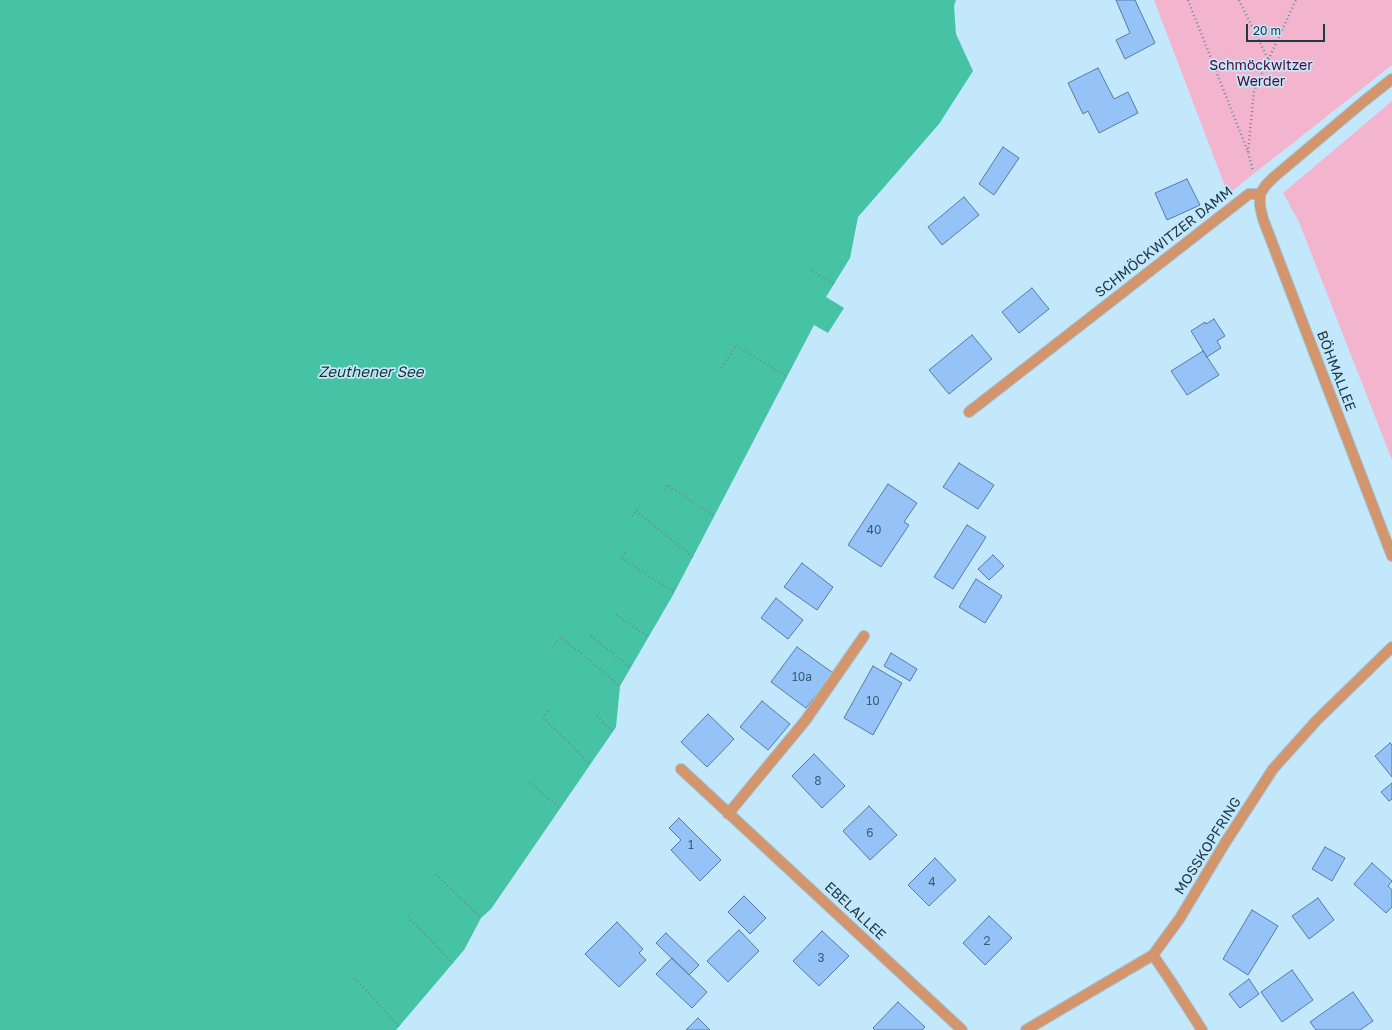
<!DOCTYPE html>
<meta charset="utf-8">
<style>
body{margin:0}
#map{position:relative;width:1392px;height:1030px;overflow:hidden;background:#c3e7fb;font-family:"Golos Text",sans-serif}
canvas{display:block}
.scale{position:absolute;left:1246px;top:24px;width:79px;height:18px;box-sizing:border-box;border:2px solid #203947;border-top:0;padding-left:5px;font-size:12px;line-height:14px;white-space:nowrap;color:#203947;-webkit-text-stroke:3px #c3e7fb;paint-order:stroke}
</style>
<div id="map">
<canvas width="1392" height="1030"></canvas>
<div class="scale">20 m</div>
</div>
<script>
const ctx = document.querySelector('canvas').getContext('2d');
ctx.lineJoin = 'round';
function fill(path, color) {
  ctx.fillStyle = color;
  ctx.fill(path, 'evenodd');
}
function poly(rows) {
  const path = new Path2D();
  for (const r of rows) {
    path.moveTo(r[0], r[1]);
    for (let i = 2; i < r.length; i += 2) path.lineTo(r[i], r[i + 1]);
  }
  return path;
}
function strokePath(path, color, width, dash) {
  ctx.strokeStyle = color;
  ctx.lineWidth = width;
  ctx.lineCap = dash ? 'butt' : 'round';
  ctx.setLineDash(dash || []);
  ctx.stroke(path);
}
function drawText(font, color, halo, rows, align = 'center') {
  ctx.font = font + ' "Golos Text",sans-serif';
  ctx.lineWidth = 3.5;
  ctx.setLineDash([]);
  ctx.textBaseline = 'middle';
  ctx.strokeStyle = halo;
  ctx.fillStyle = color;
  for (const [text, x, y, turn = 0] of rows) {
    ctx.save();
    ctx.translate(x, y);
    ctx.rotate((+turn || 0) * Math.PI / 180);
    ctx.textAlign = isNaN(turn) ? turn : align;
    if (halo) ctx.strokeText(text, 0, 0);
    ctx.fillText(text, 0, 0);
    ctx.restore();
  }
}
const green = poly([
 [1154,0,1392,0,1392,65,1228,194],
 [1392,101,1392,460,1299,222,1283,193]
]);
const water = poly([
 [0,0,956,0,954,6,956,34,973,71,939,124,858,217,850,258,826,297,844,308,828,333,814,325,673,595,620,686,616,727,491,909,481,918,464,950,396,1030,0,1030]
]);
const building = poly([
 [1116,0,1135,0,1155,43,1125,59,1116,40,1130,33,1116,0],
 [1098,68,1114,99,1128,92,1138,113,1099,133,1088,111,1083,114,1068,83,1098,68],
 [1003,147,1019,158,994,195,979,184,1003,147],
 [1187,179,1200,205,1167,220,1155,193,1187,179],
 [964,197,979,215,942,245,928,227,964,197],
 [1032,288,1049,309,1019,333,1002,312,1032,288],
 [1214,319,1225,336,1217,341,1221,348,1207,357,1191,331,1205,322,1206,324,1214,319],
 [972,335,992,359,949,394,929,370,972,335],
 [1203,351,1219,375,1187,395,1171,371,1203,351],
 [959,463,994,485,978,509,943,487,959,463],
 [888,484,917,503,904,522,909,525,881,567,848,545,888,484],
 [967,525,986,537,953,589,934,577,967,525],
 [993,555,1004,566,989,580,978,569,993,555],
 [802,563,833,587,817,610,784,587,802,563],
 [976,579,1002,596,985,623,959,607,976,579],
 [776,598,803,620,788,639,761,618,776,598],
 [797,647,833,673,806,708,771,682,797,647],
 [891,653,917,669,910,681,884,666,891,653],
 [873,666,902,683,873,735,844,718,873,666],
 [762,701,790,724,768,750,740,727,762,701],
 [708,714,734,739,707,767,681,742,708,714],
 [1390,743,1392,745,1392,777,1375,756,1390,743],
 [814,754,845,786,822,808,792,776,814,754],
 [1392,783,1392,799,1389,801,1381,792,1392,783],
 [869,806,897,835,870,860,843,831,869,806],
 [679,818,721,860,700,881,671,850,681,840,669,828,679,818],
 [1325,847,1345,858,1332,881,1312,869,1325,847],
 [935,858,956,880,929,906,908,885,935,858],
 [1372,863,1392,881,1388,886,1392,890,1392,907,1386,913,1354,884,1372,863],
 [744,896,766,918,750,934,728,912,744,896],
 [1318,898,1334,920,1309,939,1292,916,1318,898],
 [1252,910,1278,926,1248,975,1223,959,1252,910],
 [989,916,1012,938,985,965,963,943,989,916],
 [617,922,643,949,639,953,646,960,619,987,585,954,617,922],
 [739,930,759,951,728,982,707,961,739,930],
 [822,931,849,956,819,986,793,961,822,931],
 [666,933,699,965,689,975,656,943,666,933],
 [672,958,707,992,692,1008,656,974,672,958],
 [1292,970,1313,1000,1282,1022,1261,992,1292,970],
 [1249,979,1259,994,1240,1008,1229,994,1249,979],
 [1353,992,1373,1021,1360,1030,1316,1030,1310,1022,1353,992],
 [898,1002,925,1027,922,1030,875,1030,873,1028,898,1002],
 [698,1018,710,1030,686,1030,698,1018]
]);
const path = poly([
 [1188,0,1248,152,1253,171],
 [1239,0,1268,59],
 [1248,152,1254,91,1296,0],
 [812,271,834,284],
 [722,368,736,345,787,377],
 [664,490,667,485,714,516],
 [636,511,693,557],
 [632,516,640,506],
 [625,552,621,558,675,593],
 [616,615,649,637],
 [591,636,631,668],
 [552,648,561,637,620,686],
 [548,711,543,717,590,764],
 [597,716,613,732],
 [530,783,560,808],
 [436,874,481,918],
 [408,917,453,963],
 [355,978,399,1027]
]);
const minor = poly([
 [1260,194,1260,206,1263,219,1392,556],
 [1260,194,1266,185,1274,177,1363,102,1392,79],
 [969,412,1249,194,1260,194],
 [681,769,962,1030],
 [728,814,805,721,864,636],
 [1153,955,1170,980,1202,1030],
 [1026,1030,1153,955,1180,918,1225,843,1273,769,1317,720,1392,647]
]);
const numberNames = [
 ["40",874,530],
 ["10a",802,677],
 ["10",873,701],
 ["8",818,781],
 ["6",870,833],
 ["1",691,845],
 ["4",932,882],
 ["2",987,941],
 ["3",821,958]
];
const parkNames = [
 ["Schmöckwitzer",1261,66],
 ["Werder",1261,82]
];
const streetNames = [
 ["SCHMÖCKWITZER DAMM",1164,242,-38],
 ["BÖHMALLEE",1336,371,69],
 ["MOSSKOPFRING",1208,846,-58],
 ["EBELALLEE",855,911,43]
];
const waterNames = [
 ["Zeuthener See",371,372]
];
fill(green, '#f3b4cd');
fill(water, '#45c3a4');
fill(building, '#95c3f8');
strokePath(building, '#567aa5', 1);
strokePath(minor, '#a2c4d7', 12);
strokePath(path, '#6e8c9d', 2.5, [1, 3]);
strokePath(minor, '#d4956c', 10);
drawText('12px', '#3d5c73', null, numberNames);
drawText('14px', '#510930', '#c3e7fb', parkNames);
drawText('14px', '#203947', '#c3e7fb', streetNames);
drawText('italic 15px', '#19332c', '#c3e7fb', waterNames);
</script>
